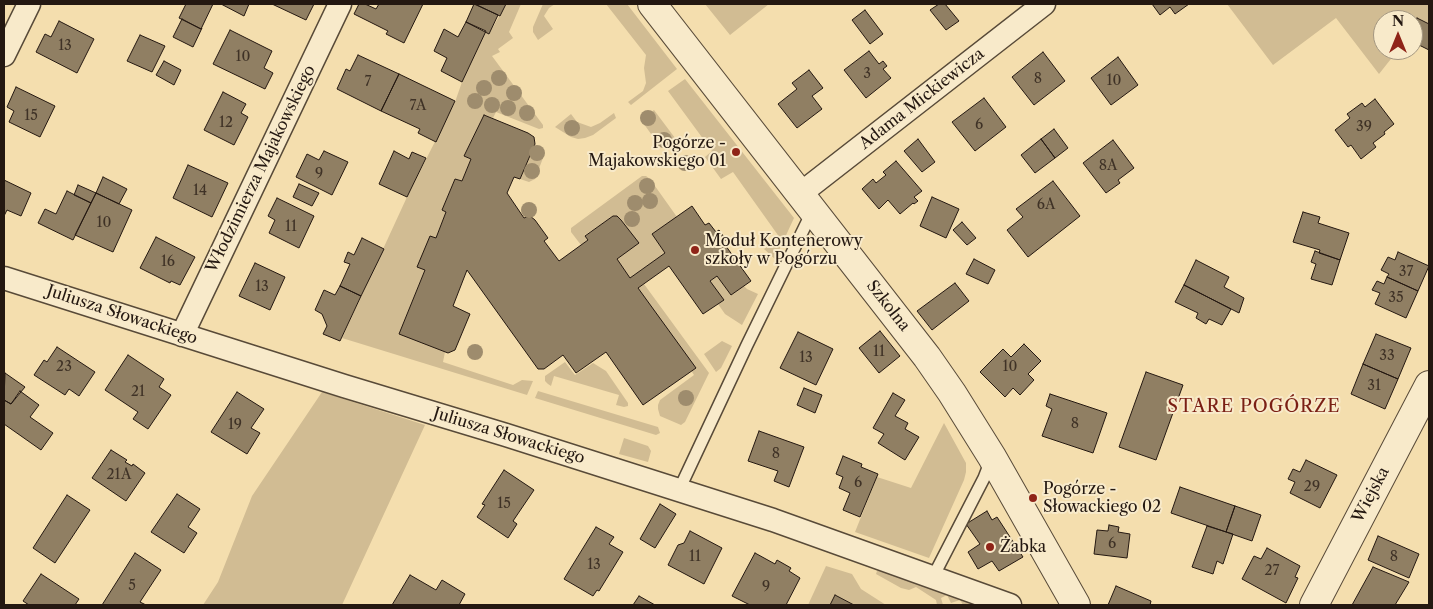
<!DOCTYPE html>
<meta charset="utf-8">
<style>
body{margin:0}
#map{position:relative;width:1433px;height:609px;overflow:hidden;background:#f4deae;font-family:"Libre Caslon Text",serif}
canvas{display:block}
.frame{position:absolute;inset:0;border:5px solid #241811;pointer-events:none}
.north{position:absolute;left:1373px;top:10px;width:50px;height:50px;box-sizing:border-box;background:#f8eaca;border:1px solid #a39680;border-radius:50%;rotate:0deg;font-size:14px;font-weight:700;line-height:20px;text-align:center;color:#241811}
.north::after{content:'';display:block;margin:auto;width:18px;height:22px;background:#8f2418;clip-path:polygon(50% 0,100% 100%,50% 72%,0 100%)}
</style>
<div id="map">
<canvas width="1433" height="609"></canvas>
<div class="frame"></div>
<div class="north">N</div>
</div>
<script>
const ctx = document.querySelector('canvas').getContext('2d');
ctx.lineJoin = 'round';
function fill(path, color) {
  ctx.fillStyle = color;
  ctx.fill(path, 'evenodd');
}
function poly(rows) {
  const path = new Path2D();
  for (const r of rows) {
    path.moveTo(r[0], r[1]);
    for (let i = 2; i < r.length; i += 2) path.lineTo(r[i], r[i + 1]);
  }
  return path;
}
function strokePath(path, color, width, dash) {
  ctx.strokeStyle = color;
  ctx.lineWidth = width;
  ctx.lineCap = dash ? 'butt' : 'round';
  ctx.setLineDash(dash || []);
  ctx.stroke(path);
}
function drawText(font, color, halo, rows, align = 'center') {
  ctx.font = font + ' "Libre Caslon Text",serif';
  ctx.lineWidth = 4;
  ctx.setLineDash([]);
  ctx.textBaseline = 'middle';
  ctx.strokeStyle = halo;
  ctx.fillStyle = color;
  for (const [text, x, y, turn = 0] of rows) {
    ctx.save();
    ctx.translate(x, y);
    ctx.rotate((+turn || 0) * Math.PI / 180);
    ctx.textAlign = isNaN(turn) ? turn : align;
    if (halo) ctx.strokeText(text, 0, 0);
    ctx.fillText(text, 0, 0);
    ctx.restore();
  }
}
const green = poly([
 [506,4,521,4,509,32,513,38,498,49,500,52,492,56,543,125,543,128,539,129,496,112,493,118,484,115,464,156,471,159,462,181,455,179,443,210,446,212,436,238,418,267,425,270,400,333,445,352,443,362,513,385,522,380,533,381,527,395,342,338,407,197,455,102,462,82,485,32,489,34],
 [543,4,555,4,549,8,544,16,553,29,538,40,533,32,533,27],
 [606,4,627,4,677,69,631,105,628,102,643,91,646,83,644,68,646,55],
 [705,4,769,4,730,35],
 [1227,4,1429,4,1429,24,1417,18,1413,26,1413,20,1383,20,1383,50,1398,50,1379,74,1336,18,1273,65],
 [685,79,794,218,775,259,764,249,780,238,733,172,721,179,705,157,712,151,668,91],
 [654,110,675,138,665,145,659,145,641,120],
 [614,113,616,118,593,135,585,138,578,139,571,137,555,127,571,114,577,122,591,127,600,123],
 [534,148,539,150,543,158,535,179,529,182,520,179],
 [642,176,646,176,650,179,677,217,652,234,665,253,630,278,617,259,638,243,619,218,612,217,585,235,588,240,581,245,571,232,571,228],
 [717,276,731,295,744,286,747,289,758,294,742,325,725,314,718,304,723,300,710,281],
 [644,284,709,373,685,422,681,425,660,416,658,409,658,405,660,400,694,375,639,291,638,288],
 [722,341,732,346,721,368,716,372,704,354],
 [565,362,575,375,593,363,606,371,628,403,628,406,624,407,616,405,619,395,554,376,551,386,548,384,545,381,545,376],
 [538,391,658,427,660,433,656,435,535,398],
 [322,392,425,425,342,605,203,605,218,582,252,496],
 [944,423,966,463,966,472,964,480,929,558,855,532,877,477,911,488],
 [624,438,648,446,651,451,648,462,619,454],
 [826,566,852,574,861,589,886,605,854,605,835,595,830,605,808,605],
 [882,570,983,605,973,605,972,603,963,605,960,600,951,603,947,595,941,598,943,605,937,605,936,600,916,587,909,590,901,588,876,574,877,571]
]);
const building = poly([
 [186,4,213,4,201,29,179,18,186,4],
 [221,4,249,4,244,16,221,4],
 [272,4,314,4,306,20,272,4],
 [359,4,365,4,376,9,379,4,423,4,404,43,386,34,388,31,354,14,359,4],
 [474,4,498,15,489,34,466,22,474,4],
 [475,4,506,4,500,16,475,4],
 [939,4,945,4,959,21,946,30,930,10,939,4],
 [1152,4,1189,4,1175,14,1170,7,1160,15,1152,4],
 [865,10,883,34,870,44,852,20,865,10],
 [1417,18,1429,24,1429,50,1413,42,1413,26,1417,18],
 [182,19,201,29,202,28,193,47,173,37,182,19],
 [59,21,94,39,77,73,36,52,45,34,51,37,59,21],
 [466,22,486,31,462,82,441,71,447,58,434,51,444,29,458,37,466,22],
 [230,30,272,51,264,68,273,73,265,89,213,64,230,30],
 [140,35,165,46,152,72,127,61,140,35],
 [869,51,879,64,883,61,887,66,883,69,891,78,866,98,844,70,869,51],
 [1043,52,1065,81,1034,105,1012,77,1043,52],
 [358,55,399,74,381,111,337,89,346,69,350,71,358,55],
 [1118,57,1138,85,1111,105,1091,78,1118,57],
 [164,61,181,70,174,85,156,75,164,61],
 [809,70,823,88,812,96,822,109,797,128,778,104,797,89,792,83,809,70],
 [399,74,455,101,436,142,418,133,420,129,381,111,399,74],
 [16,87,55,106,40,137,9,122,14,111,7,107,16,87],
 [223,92,246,104,241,113,248,117,234,145,204,130,223,92],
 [984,98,1006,127,975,151,952,122,984,98],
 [1375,99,1394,124,1384,132,1385,134,1373,143,1376,147,1361,159,1351,145,1348,147,1335,130,1350,118,1347,114,1362,103,1365,107,1375,99],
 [484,115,528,133,534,137,535,144,520,179,514,177,507,193,524,218,530,216,535,220,548,238,544,241,559,261,588,240,585,236,613,216,617,216,621,220,639,243,617,259,630,278,665,253,652,234,692,206,705,225,709,223,716,232,719,230,726,240,723,242,751,281,731,295,717,276,710,281,724,300,703,314,669,266,638,288,696,368,643,405,606,352,576,373,563,355,544,369,538,369,467,270,453,306,470,314,455,350,448,353,399,334,425,270,417,267,430,236,436,238,446,212,442,210,455,179,462,181,471,159,464,156,484,115],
 [1054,129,1068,148,1055,158,1041,139,1054,129],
 [918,139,935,162,922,172,904,151,918,139],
 [1041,139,1055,158,1035,173,1021,155,1041,139],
 [1113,140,1134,168,1118,180,1120,183,1106,193,1083,163,1113,140],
 [324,151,348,162,332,195,296,177,307,154,319,160,324,151],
 [394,151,409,159,412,152,426,158,407,197,379,184,394,151],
 [896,161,922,191,914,197,918,201,914,204,913,203,900,214,888,200,879,209,862,189,873,179,876,183,886,175,883,172,896,161],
 [188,165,228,183,212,217,173,198,188,165],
 [103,177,127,189,119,204,96,193,103,177],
 [4,180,31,193,21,216,7,210,4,216,4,180],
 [1053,181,1080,216,1028,257,1007,230,1023,217,1016,209,1053,181],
 [299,184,319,193,312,206,293,197,299,184],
 [78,185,96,193,91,203,74,195,78,185],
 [67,191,91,203,73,240,38,223,45,209,56,214,67,191],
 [96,193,132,210,113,252,75,235,96,193],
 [932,197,959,209,946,238,920,226,932,197],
 [277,198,314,216,299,248,269,233,275,220,268,216,277,198],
 [1303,212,1320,217,1318,223,1349,233,1340,260,1319,253,1320,250,1293,242,1303,212],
 [962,222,976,238,967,245,953,230,962,222],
 [156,237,195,257,180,285,171,281,170,283,140,268,156,237],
 [362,238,384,249,361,296,340,286,350,264,344,262,348,252,354,255,362,238],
 [1315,251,1340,260,1332,285,1311,279,1316,264,1311,262,1315,251],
 [1398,252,1429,266,1418,291,1387,277,1389,274,1381,270,1388,257,1395,260,1398,252],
 [974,259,995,270,988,284,966,274,974,259],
 [1196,260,1229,277,1224,287,1244,298,1239,313,1184,285,1196,260],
 [255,263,285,277,270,310,239,296,255,263],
 [1387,277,1418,291,1406,318,1375,304,1380,293,1372,290,1377,281,1384,284,1387,277],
 [955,283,969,301,932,330,917,311,955,283],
 [1184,285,1231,309,1222,325,1209,319,1206,324,1196,318,1198,313,1175,302,1184,285],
 [340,286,361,296,340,341,323,334,327,326,322,314,315,310,324,290,335,295,340,286],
 [880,331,900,356,879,373,859,348,880,331],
 [798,332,833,349,816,385,780,368,798,332],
 [1376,334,1411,348,1398,379,1363,364,1376,334],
 [1024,344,1041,361,1028,374,1034,380,1020,395,1013,388,1005,397,980,372,1003,349,1011,357,1024,344],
 [57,347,95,372,79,396,69,389,65,395,34,375,44,360,47,362,57,347],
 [128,355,164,379,159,387,171,395,148,429,133,419,138,412,105,390,128,355],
 [1363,364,1398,379,1385,409,1351,394,1363,364],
 [1146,372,1183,385,1156,460,1119,447,1146,372],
 [5,373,25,387,11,404,4,400,5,373],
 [804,388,822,395,815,413,797,405,804,388],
 [20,391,39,405,30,417,53,433,41,450,4,424,4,400,11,404,20,391],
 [237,392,264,409,251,428,260,433,247,454,211,432,237,392],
 [893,393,905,400,895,416,908,423,905,429,919,437,905,460,878,443,884,434,873,428,893,393],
 [1050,394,1107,413,1093,453,1042,436,1052,409,1046,406,1050,394],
 [759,431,804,447,789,487,774,481,778,471,748,461,759,431],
 [111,450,127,460,125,462,132,466,133,464,145,473,126,501,92,478,111,450],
 [843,456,862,464,861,467,878,474,860,517,843,510,850,493,839,488,843,477,836,474,843,456],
 [1306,460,1337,475,1320,508,1290,493,1295,482,1288,479,1293,469,1300,472,1306,460],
 [504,470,534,490,513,521,517,524,508,538,477,517,485,505,482,504,504,470],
 [1180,487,1235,506,1226,532,1171,513,1180,487],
 [177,494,200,509,188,527,197,533,184,553,151,532,177,494],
 [67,495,90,510,55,563,33,548,67,495],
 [660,504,676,514,655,548,640,539,660,504],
 [1235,506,1261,515,1252,541,1226,532,1235,506],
 [987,511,992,520,997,517,1023,557,999,571,992,561,978,569,968,552,980,544,966,524,987,511],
 [1109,525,1119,527,1118,532,1130,534,1127,558,1094,554,1097,530,1108,531,1109,525],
 [1207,526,1233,534,1223,564,1217,561,1213,574,1192,567,1207,526],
 [596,527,614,537,609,544,623,552,599,591,597,590,593,596,564,579,596,527],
 [690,531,722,548,704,584,668,565,678,545,684,543,690,531],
 [1378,536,1419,554,1409,578,1368,560,1378,536],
 [1267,548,1300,566,1295,577,1298,578,1286,603,1242,579,1254,556,1261,559,1267,548],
 [135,553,161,570,140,602,146,605,102,605,135,553],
 [755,553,775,564,777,560,791,568,789,571,800,578,786,605,750,605,732,596,755,553],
 [1373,567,1409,582,1395,605,1352,605,1373,567],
 [41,574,79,599,75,605,29,605,23,601,41,574],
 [410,575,436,590,442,580,465,594,459,605,392,605,410,575],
 [1116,586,1151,601,1150,605,1108,605,1116,586],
 [835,595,854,605,830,605,835,595],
 [639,596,655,605,633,605,639,596]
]);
const service = poly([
 [679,490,747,345,812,212],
 [933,577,984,478,991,460]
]);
const minor = poly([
 [4,55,29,4],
 [800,194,1044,4],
 [4,278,344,386,506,435,773,520,1010,605],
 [182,335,340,4]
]);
const tertiary = poly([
 [652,4,927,357,952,393,992,457,1076,605],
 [1314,605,1429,385]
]);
const trees = [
 [499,78],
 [484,88],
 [514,93],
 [475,101],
 [492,105],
 [508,108],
 [527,113],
 [648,118],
 [572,128],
 [664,140],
 [537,153],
 [685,163],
 [532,171],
 [647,186],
 [650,201],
 [635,203],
 [529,210],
 [632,219],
 [475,352],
 [686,398]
];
const markers = [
 [736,152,5,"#8f2418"],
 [695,250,5,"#8f2418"],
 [1033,498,5,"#8f2418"],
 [990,547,5,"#8f2418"]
];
const numberNames = [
 ["13",65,46],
 ["10",243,57],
 ["3",867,74],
 ["8",1038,79],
 ["10",1114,81],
 ["7",368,82],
 ["7A",418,106],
 ["15",31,116],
 ["12",226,123],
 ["6",979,125],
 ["39",1364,127],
 ["8A",1108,166],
 ["9",319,174],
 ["14",200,191],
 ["6A",1046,205],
 ["10",104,223],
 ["11",291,227],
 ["16",168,262],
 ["37",1406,272],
 ["13",262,287],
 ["35",1396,298],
 ["11",879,352],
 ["33",1387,356],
 ["13",806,358],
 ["23",64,367],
 ["10",1010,367],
 ["31",1374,386],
 ["21",138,392],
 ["8",1075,424],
 ["19",235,425],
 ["8",776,454],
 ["21A",119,475],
 ["6",858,483],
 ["29",1312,487],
 ["15",504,504],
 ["6",1112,544],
 ["11",695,557],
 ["8",1394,557],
 ["13",594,565],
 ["27",1272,571],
 ["5",132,586],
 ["9",766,587]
];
const streetNames = [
 ["Adama Mickiewicza",922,99,-38],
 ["Włodzimierza Majakowskiego",261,169,-64],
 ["Szkolna",888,306,52],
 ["Juliusza Słowackiego",122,315,18],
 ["Juliusza Słowackiego",509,436,17],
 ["Wiejska",1371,495,-62]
];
const poiNames = [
 ["Pogórze -",726,143,"right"],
 ["Majakowskiego 01",726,161,"right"],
 ["Moduł Kontenerowy",705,241],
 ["szkoły w Pogórzu",705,259],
 ["Pogórze -",1043,489],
 ["Słowackiego 02",1043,507],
 ["Żabka",1000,547]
];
const neighbourhoodNames = [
 ["STARE POGÓRZE",1254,407]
];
fill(green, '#d1bc93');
fill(building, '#907f63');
strokePath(building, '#241811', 1);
strokePath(service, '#584a38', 14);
strokePath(minor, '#584a38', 25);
strokePath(tertiary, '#584a38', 30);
strokePath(service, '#f8eaca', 11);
strokePath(minor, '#f8eaca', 22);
strokePath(tertiary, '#f8eaca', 28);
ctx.fillStyle = '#9e8c6d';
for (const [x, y] of trees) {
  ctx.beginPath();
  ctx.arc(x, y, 8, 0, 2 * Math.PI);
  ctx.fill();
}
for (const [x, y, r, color] of markers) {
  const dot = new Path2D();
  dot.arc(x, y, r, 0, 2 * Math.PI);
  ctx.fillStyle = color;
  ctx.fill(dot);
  strokePath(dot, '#f8eaca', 2);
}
drawText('14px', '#3f3226', null, numberNames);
drawText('16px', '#241811', '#f8eaca', streetNames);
drawText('16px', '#241811', '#f8eaca', poiNames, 'left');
ctx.letterSpacing = '1px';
drawText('18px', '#7a1f14', '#f8eaca', neighbourhoodNames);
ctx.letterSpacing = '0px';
</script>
